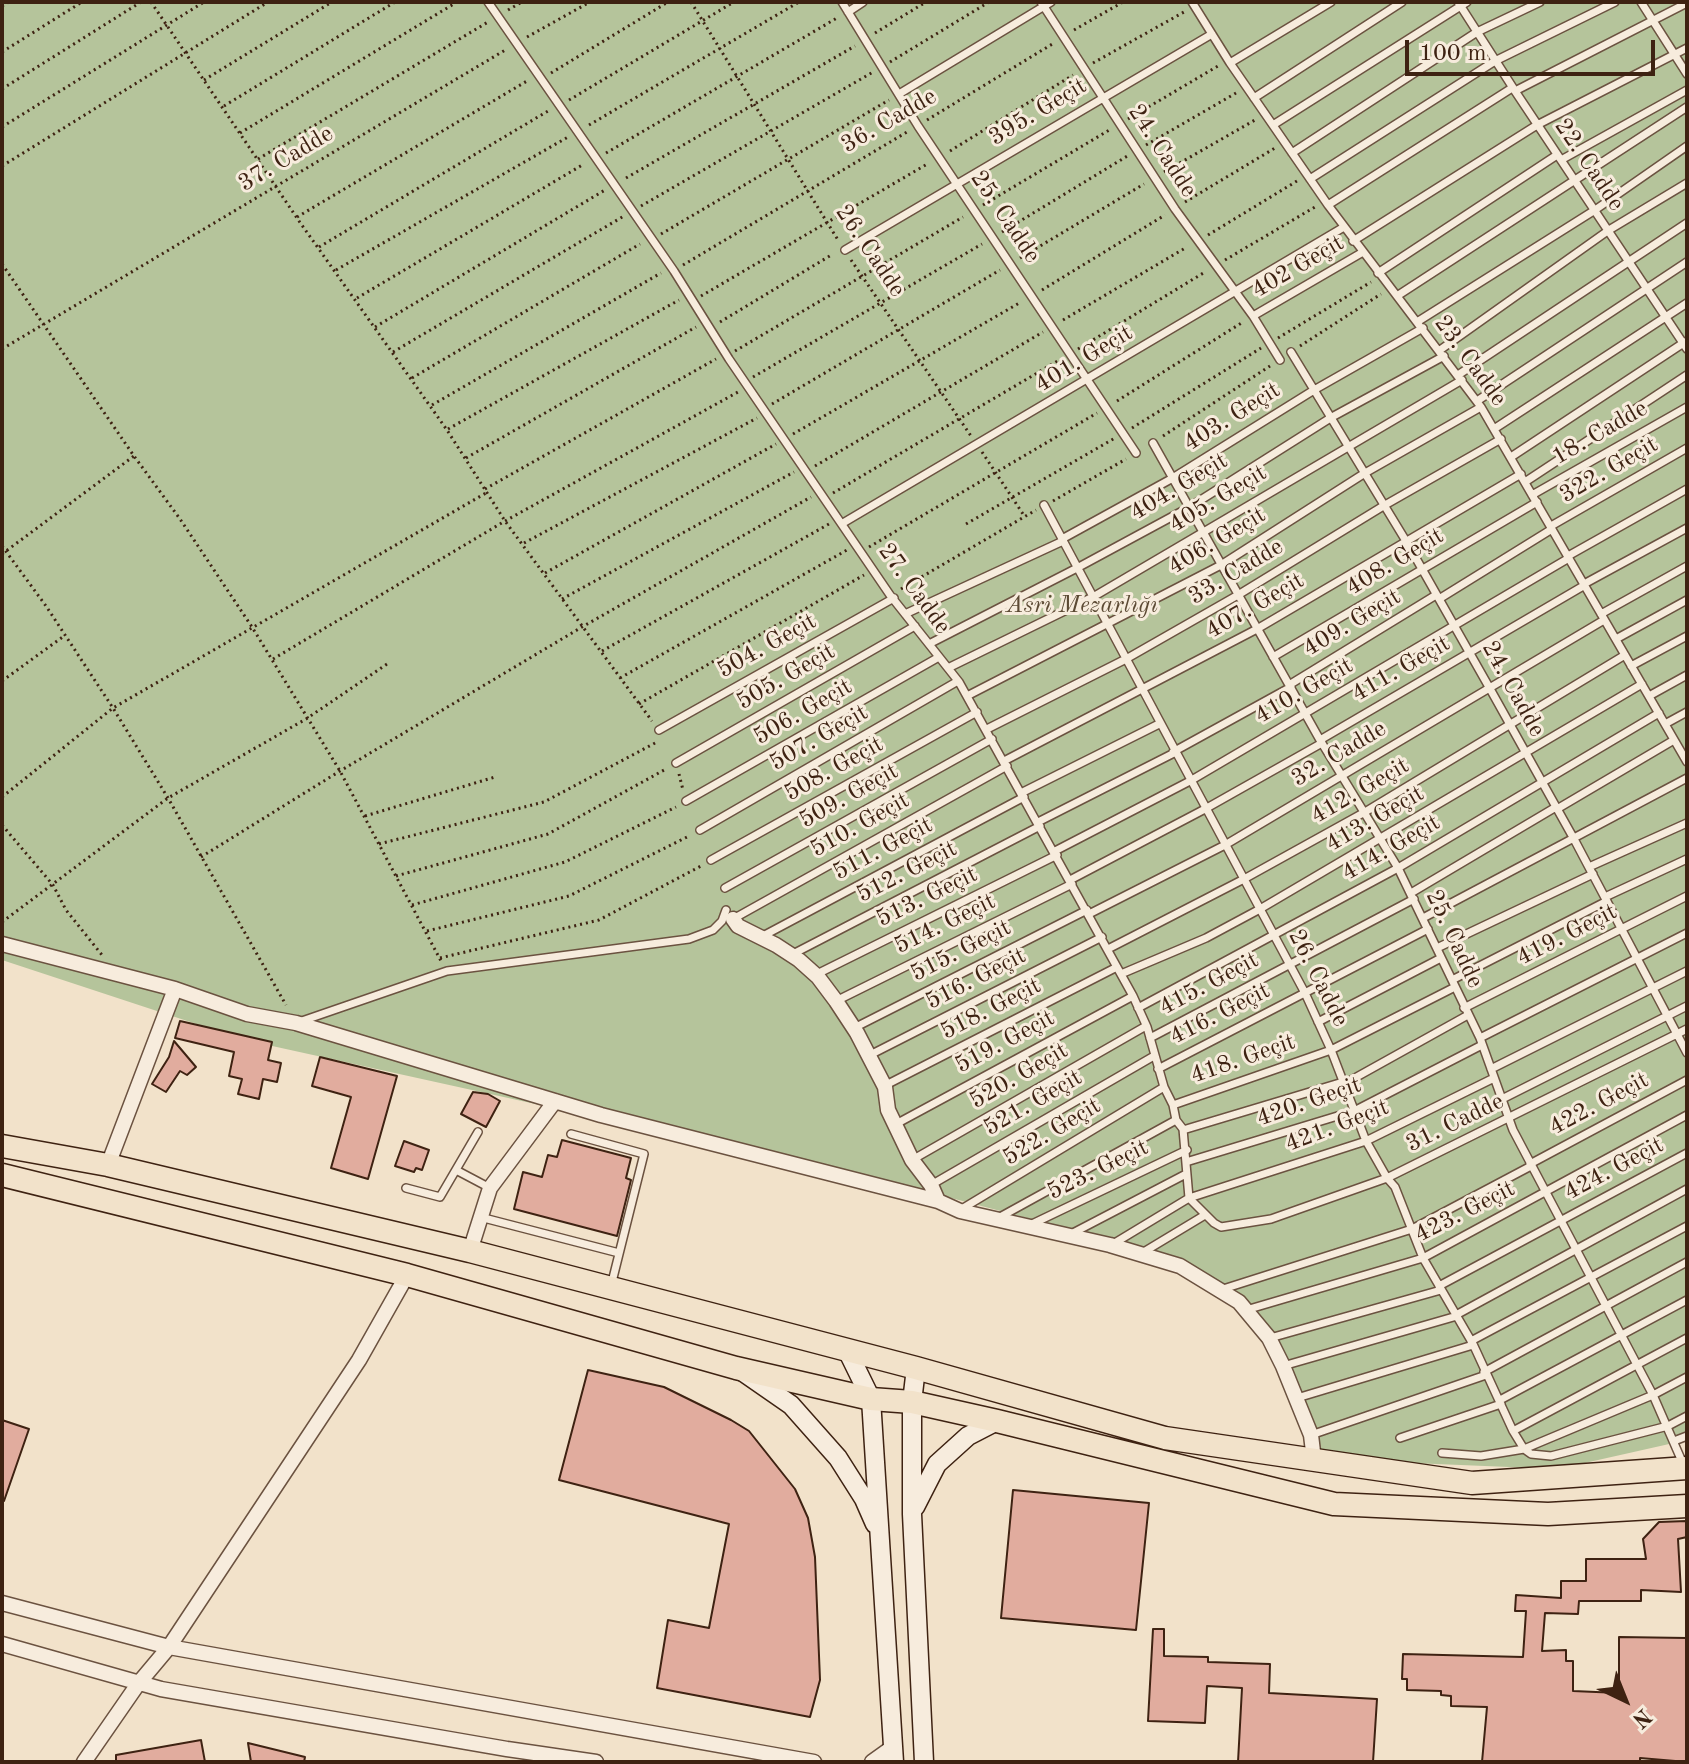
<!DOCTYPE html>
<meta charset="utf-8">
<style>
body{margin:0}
#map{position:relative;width:1689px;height:1764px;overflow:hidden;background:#f2e2ca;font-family:"Old Standard TT",serif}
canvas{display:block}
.frame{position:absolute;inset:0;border:4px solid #3e2212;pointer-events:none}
.north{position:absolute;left:1585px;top:1660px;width:80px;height:80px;-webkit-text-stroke:6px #f7ecdd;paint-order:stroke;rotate:137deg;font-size:22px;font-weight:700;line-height:32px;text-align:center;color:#3e2212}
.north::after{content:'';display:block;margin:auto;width:28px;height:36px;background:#3e2212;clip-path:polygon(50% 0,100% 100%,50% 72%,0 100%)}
.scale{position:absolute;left:1405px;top:40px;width:250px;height:36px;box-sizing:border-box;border:4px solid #3e2212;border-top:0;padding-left:10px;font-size:24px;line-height:28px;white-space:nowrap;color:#3e2212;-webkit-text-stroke:6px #f7ecdd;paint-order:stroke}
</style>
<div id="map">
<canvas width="1689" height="1764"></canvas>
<div class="frame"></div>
<div class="north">N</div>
<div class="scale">100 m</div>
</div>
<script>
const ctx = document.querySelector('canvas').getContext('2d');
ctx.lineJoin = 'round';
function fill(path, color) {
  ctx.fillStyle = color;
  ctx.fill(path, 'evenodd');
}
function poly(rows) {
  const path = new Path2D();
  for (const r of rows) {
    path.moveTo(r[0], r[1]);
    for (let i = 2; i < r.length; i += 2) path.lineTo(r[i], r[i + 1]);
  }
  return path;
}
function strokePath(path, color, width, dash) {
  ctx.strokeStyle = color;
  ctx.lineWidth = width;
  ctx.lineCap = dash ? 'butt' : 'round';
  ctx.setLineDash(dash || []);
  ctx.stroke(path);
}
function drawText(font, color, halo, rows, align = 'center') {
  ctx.font = font + ' "Old Standard TT",serif';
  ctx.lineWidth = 6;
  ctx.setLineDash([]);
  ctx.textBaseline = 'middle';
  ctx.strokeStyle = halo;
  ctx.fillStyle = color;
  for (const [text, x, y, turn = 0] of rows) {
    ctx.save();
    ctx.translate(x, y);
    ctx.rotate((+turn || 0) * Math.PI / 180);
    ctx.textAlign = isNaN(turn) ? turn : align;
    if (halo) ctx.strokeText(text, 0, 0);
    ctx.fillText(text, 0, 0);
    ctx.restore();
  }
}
const green = poly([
 [2,2,1687,2,1687,1440,1558,1469,1314,1459,1269,1336,1184,1263,1069,1229,894,1183,245,1040,2,960]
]);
const building = poly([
 [180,1021,272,1042,268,1060,281,1063,277,1082,263,1079,259,1099,238,1094,242,1079,229,1076,234,1052,175,1038,180,1021],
 [174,1041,196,1067,187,1075,180,1071,166,1092,152,1084,169,1057,174,1041],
 [320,1057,397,1076,368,1179,331,1168,351,1097,312,1086,320,1057],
 [473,1092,488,1094,500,1101,486,1127,461,1114,473,1092],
 [562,1140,631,1158,626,1178,631,1180,617,1236,514,1209,523,1172,542,1177,548,1155,557,1157,562,1140],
 [404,1141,429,1150,422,1170,416,1168,414,1172,395,1166,404,1141],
 [588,1370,664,1387,731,1420,749,1431,795,1489,808,1518,815,1557,820,1680,810,1717,657,1688,668,1620,709,1628,729,1524,559,1480,588,1370],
 [2,1420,29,1429,4,1501,2,1500,2,1420],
 [1013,1490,1149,1503,1136,1630,1001,1618,1013,1490],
 [1687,1521,1687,1537,1678,1539,1681,1592,1641,1590,1641,1601,1579,1601,1578,1614,1545,1613,1542,1651,1566,1650,1566,1661,1573,1661,1573,1691,1619,1693,1619,1637,1687,1638,1687,1762,1640,1758,1640,1762,1482,1762,1487,1707,1451,1706,1451,1696,1441,1695,1441,1691,1407,1690,1407,1679,1402,1679,1403,1654,1523,1657,1526,1611,1515,1611,1516,1595,1561,1598,1561,1581,1586,1581,1586,1559,1646,1559,1643,1539,1659,1522,1687,1521],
 [1153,1629,1164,1629,1164,1656,1208,1657,1208,1662,1270,1664,1269,1693,1377,1699,1373,1762,1238,1762,1242,1688,1207,1686,1205,1723,1148,1721,1153,1629],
 [201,1740,205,1762,116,1762,116,1755,201,1740],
 [248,1743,305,1757,304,1762,251,1762,248,1743]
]);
const path = poly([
 [151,2,299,221,447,430,505,521,652,721],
 [691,2,838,240],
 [2,6,9,2],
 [508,10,522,2],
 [1074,30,1123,2],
 [875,33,926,2],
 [527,37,590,2],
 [2,52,82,2],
 [890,62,989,2],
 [1093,63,1184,12],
 [551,73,668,2],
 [204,80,332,2],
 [2,89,141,2],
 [569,100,734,2],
 [224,106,395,2],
 [1128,119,1218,66],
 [927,120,1054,43],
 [589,125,799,2],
 [2,127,204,2],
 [240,133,457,2],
 [1146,145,1236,93],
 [950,151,1073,75],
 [606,153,837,18],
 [258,159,488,22],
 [2,166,268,2],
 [1164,172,1255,120],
 [626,178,855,46],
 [1185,202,1275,148],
 [983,205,1111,129],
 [641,206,873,72],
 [297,217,527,81],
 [1002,232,1129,155],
 [661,234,889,100],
 [1208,235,1297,181],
 [319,247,548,111],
 [1020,258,1144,184],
 [851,260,971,436],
 [1225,260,1315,207],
 [2,264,134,456,180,519,252,627,340,771,441,961],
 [683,265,907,132],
 [336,270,568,137],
 [1042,290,1165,215],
 [701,296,929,163],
 [357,298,584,164],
 [1063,320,1187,247],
 [720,322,833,254],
 [375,327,605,190],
 [1278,338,1371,282],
 [1300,346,1381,294],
 [2,349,507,49],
 [1078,349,1205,272],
 [735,351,963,217],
 [393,352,624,216],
 [753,377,982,244],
 [412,378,640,244],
 [1117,401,1243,322],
 [772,404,1000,270],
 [432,405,661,273],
 [1132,428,1261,348],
 [448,429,679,300],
 [793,434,1021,302],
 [1163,436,1270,366],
 [982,452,1025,517],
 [466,458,696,327],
 [815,466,1043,332],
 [485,489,716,359],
 [833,493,1061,359],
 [1053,501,1126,459],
 [966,524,1115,438],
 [524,543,757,418],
 [2,546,46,606,113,708,168,798,286,1005],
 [869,547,1097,413],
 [2,554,134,456],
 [545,573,776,444],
 [901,589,1036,510],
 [562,599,794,472],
 [602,651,829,524],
 [273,659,505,521,738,392],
 [620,678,847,550],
 [2,681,64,636],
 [639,704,864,575],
 [679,774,683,790],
 [2,797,113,708,486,493],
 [365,816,495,777],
 [2,825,53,885,66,910,102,955],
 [379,844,544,802,657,742],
 [201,857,340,771,582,627,811,497],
 [396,876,548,834,666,769],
 [412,905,565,862,676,807],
 [2,922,168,798,306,719,390,662],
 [427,931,569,896,689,836],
 [440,958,599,920,701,866]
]);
const lane = poly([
 [488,2,674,271,729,359,890,595,959,682,1133,996,1147,1027,1164,1087,1173,1105,1176,1120,1183,1129,1189,1198,1214,1223,1221,1227,1271,1219,1387,1178,1687,1029],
 [842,2,918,126,1136,453],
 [1041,2,1175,209,1253,316,1280,360],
 [1192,2,1230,63,1328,205,1481,407,1687,762],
 [1458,2,1515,91,1687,349],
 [1641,2,1687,74],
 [848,12,863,2],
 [1230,63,1331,2],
 [1515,91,1687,3],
 [899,94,1051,2],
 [1254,98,1402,2],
 [1273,125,1467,2],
 [1292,153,1477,32,1540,2],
 [1561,160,1687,90],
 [1310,179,1495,61,1615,2],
 [1328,205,1512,88],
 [1353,241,1537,125,1687,48],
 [845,250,1212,34],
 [1378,273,1557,155],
 [1397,296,1687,107],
 [1253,316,1363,252],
 [1417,322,1595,210,1687,146],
 [1440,350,1609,230,1687,183],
 [1291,352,1409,546,1489,687,1574,839,1687,1053],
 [1458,375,1687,223],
 [1477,401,1687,262],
 [1494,429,1687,303],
 [1153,443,1320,740,1398,868,1480,1038,1513,1130,1653,1395,1684,1466],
 [1511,457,1685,342],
 [1525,482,1687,375],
 [1532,495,1687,407],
 [1044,505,1305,993,1331,1050,1366,1141,1387,1178,1395,1187,1423,1258,1473,1344,1513,1431,1524,1449,1531,1454,1551,1456,1668,1426,1687,1416],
 [843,523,1344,227],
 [1551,526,1687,448],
 [1062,539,1171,479,1314,390,1423,328],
 [1568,556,1687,489],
 [1584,584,1687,528],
 [1439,599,1552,529],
 [905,614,1063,541],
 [1601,614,1687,566],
 [1616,639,1687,600],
 [929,644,1077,568,1188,508,1332,417,1444,356],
 [1273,657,1537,502],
 [1631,666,1687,636],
 [948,668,1093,597,1462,380],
 [1289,685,1436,595],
 [967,696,1221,565,1365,473,1481,407],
 [1649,696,1687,675],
 [1665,724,1687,712],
 [987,729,1126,659,1238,595,1385,505,1501,439],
 [659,730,894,598],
 [1320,740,1585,585],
 [1173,752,1291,687],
 [1004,761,1257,629,1521,474],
 [676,763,915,626],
 [1021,793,1159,724],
 [686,801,939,657],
 [1557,809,1674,740],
 [1038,822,1174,753],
 [700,830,958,681],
 [1055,851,1190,781,1569,558],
 [711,860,977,712],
 [1589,867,1687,823],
 [1070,880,1205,809,1322,743],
 [725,888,992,739],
 [1411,893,1556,807],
 [1605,897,1687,859],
 [1089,914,1225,845,1604,620],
 [1423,918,1687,778],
 [733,919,1007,766],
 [761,937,1024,797],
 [1437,948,1593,874],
 [1108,949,1244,879,1365,812,1625,655],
 [791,955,1040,826],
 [1121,974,1206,938,1260,909,1642,684],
 [815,975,1057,855],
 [1452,980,1607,901],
 [836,1001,1072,884],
 [1138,1008,1398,868,1659,713],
 [1464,1008,1687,896],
 [299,1022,447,971,689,939,713,930,722,921,726,910],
 [1318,1022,1441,958],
 [854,1028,1087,910],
 [1150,1038,1414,899],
 [1480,1038,1687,933],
 [868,1056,1102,937],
 [1158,1069,1428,929],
 [1491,1069,1687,971],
 [1344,1084,1468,1015],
 [884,1086,1117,967],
 [1502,1099,1687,1006],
 [1173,1105,1331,1050,1455,987],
 [896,1124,1133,996],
 [1183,1130,1343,1082],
 [571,1134,644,1154,611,1286],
 [912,1160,1146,1026],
 [1186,1162,1354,1111,1482,1045],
 [1530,1164,1687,1080],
 [456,1170,490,1188],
 [931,1185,1154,1056],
 [406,1188,440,1197,478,1132],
 [960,1210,1164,1087],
 [480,1217,619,1253],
 [1000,1217,1176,1120],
 [1030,1225,1187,1150],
 [1071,1234,1186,1174],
 [1113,1244,1189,1198,1366,1141,1494,1078],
 [1142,1253,1205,1215],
 [1439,1286,1687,1153],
 [1220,1290,1412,1229,1531,1166],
 [1246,1310,1423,1258,1687,1115],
 [1456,1315,1687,1189],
 [1270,1338,1441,1290],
 [1471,1341,1687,1226],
 [1283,1366,1457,1316],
 [1484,1372,1687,1262],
 [1297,1398,1473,1345],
 [1500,1400,1687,1300],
 [1513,1431,1687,1338],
 [1311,1435,1486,1375],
 [1400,1438,1501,1404],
 [1674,1441,1687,1436],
 [1442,1453,1481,1456,1524,1449,1653,1395,1687,1377]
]);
const street = poly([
 [733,919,738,926,776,945,799,960,818,977,836,1001,857,1033,885,1087,888,1110,912,1160,931,1185,938,1201],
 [2,944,175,989,247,1014,296,1023,601,1115,938,1201,960,1211,1110,1245,1180,1266,1239,1302,1269,1338,1283,1366,1311,1435,1314,1460],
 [108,1165,175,989],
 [470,1251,490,1188,555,1101],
 [2,1603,169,1647,814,1762],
 [2,1644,161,1689,507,1749,596,1762],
 [84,1762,138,1684,169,1647,359,1360,407,1275],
 [872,1762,893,1747]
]);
const secondary = poly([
 [848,1352,871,1399,894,1762],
 [916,1368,912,1402,912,1514,924,1762],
 [742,1371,791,1405,838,1458,864,1499,875,1524],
 [915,1507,937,1464,968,1436,997,1421]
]);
const primary = poly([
 [2,1146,108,1165,470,1251,916,1368,1165,1438,1472,1483,1687,1468],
 [2,1175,407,1275,736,1368,871,1399,912,1402,997,1421,1334,1504,1548,1514,1687,1506]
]);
const streetNames = [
 ["395. Geçit",1038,112,-31],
 ["36. Cadde",889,121,-30],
 ["24. Cadde",1162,151,57],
 ["37. Cadde",286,159,-31],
 ["22. Cadde",1589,165,56],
 ["25. Cadde",1005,217,56],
 ["26. Cadde",870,251,56],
 ["402 Geçit",1298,267,-30],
 ["401. Geçit",1084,359,-31],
 ["23. Cadde",1470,361,54],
 ["403. Geçit",1232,417,-32],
 ["18. Cadde",1600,433,-30],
 ["322. Geçit",1609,470,-30],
 ["404. Geçit",1179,487,-31],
 ["405. Geçit",1218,499,-31],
 ["406. Geçit",1217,541,-31],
 ["408. Geçit",1395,562,-31],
 ["33. Cadde",1236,572,-31],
 ["27. Cadde",914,589,54],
 ["407. Geçit",1255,606,-30],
 ["409. Geçit",1352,623,-31],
 ["504. Geçit",767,646,-29],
 ["411. Geçit",1401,669,-30],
 ["505. Geçit",786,677,-30],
 ["24. Cadde",1513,689,61],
 ["410. Geçit",1304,691,-30],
 ["506. Geçit",803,712,-30],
 ["507. Geçit",819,738,-30],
 ["32. Cadde",1339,754,-31],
 ["508. Geçit",834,769,-29],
 ["412. Geçit",1360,791,-30],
 ["509. Geçit",849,796,-29],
 ["413. Geçit",1375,819,-30],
 ["510. Geçit",860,825,-29],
 ["414. Geçit",1391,848,-30],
 ["511. Geçit",883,849,-28],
 ["512. Geçit",907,872,-27],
 ["513. Geçit",927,897,-26],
 ["514. Geçit",945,924,-26],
 ["419. Geçit",1567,935,-27],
 ["25. Cadde",1454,939,65],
 ["515. Geçit",961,951,-27],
 ["26. Cadde",1318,978,63],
 ["516. Geçit",976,979,-27],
 ["415. Geçit",1209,984,-28],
 ["518. Geçit",991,1009,-27],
 ["416. Geçit",1220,1014,-27],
 ["519. Geçit",1005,1042,-28],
 ["418. Geçit",1243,1059,-19],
 ["520. Geçit",1019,1076,-30],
 ["420. Geçit",1309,1102,-19],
 ["521. Geçit",1033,1103,-30],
 ["422. Geçit",1599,1104,-28],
 ["31. Cadde",1455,1123,-26],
 ["421. Geçit",1337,1126,-21],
 ["522. Geçit",1052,1132,-31],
 ["424. Geçit",1614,1169,-28],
 ["523. Geçit",1098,1170,-26],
 ["423. Geçit",1465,1212,-27]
];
const parkNames = [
 ["Asri Mezarlığı",1082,606]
];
fill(green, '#b5c49b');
fill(building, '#e1ac9e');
strokePath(building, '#3e2212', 2);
strokePath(lane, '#6b5240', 10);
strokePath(street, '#6b5240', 17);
strokePath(secondary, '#3e2212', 21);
strokePath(primary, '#3e2212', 25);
strokePath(path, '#3e2212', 3, [2, 4]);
strokePath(lane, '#f7ecdd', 7);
strokePath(street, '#f7ecdd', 14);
strokePath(secondary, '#f7ecdd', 18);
strokePath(primary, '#f2e2ca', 22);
drawText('24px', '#3e2212', '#f7ecdd', streetNames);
drawText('italic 24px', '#5c4a34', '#f7ecdd', parkNames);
</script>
